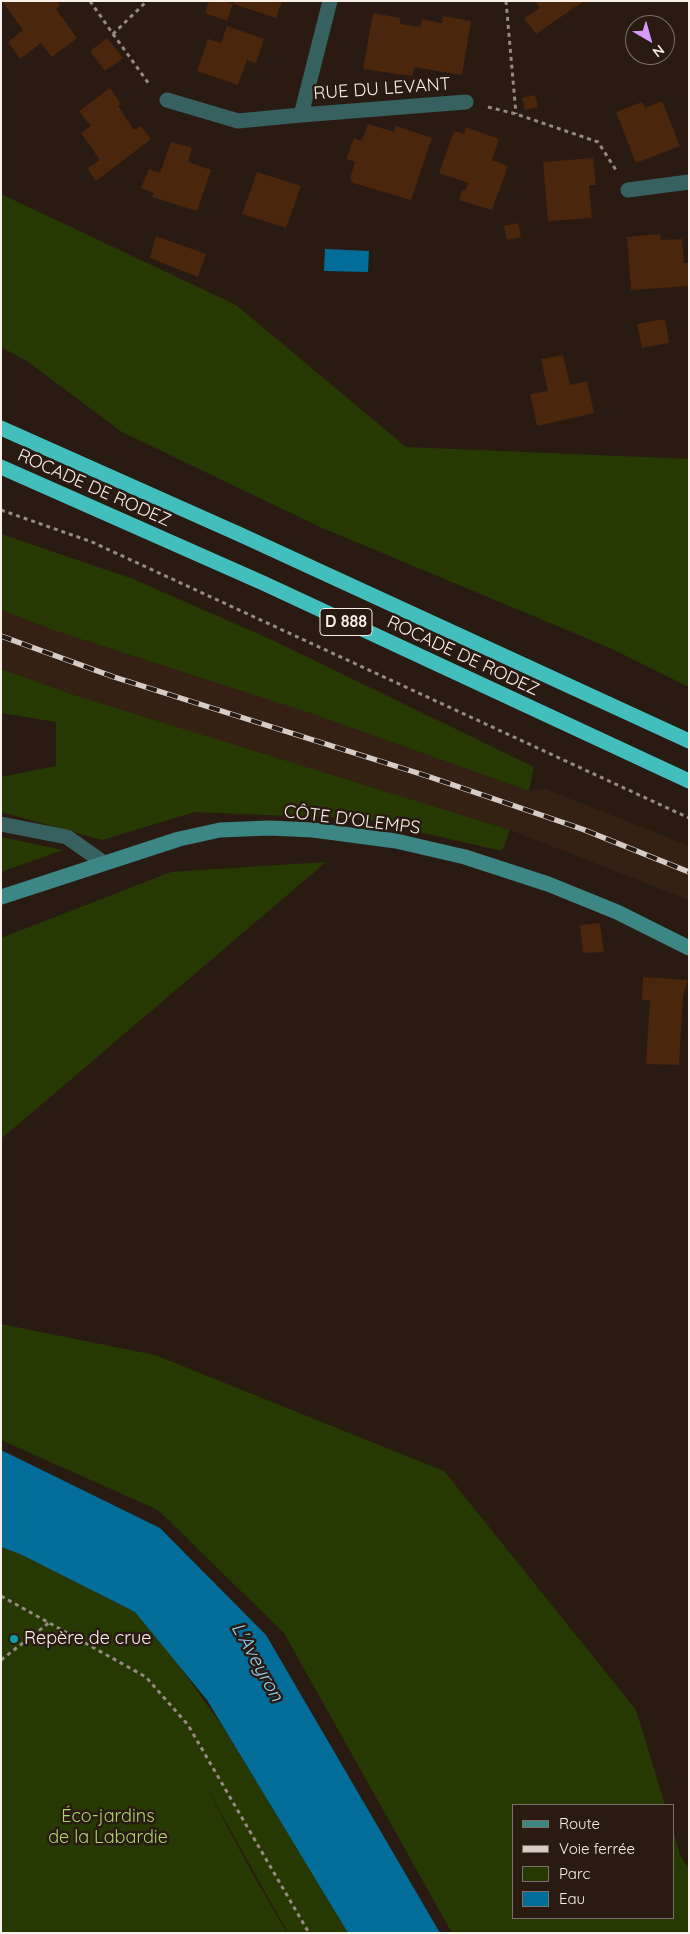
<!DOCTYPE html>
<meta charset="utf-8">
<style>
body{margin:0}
#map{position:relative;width:690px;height:1934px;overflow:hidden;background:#291b12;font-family:Quicksand,sans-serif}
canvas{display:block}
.frame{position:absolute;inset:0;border:2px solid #f9efe9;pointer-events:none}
.legend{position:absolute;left:512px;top:1804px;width:162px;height:115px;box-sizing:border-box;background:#291b12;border:1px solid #7c7068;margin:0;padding:6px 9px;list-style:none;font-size:15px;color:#f9efe9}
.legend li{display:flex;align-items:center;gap:10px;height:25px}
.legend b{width:25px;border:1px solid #7c7068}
.north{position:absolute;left:625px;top:15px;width:50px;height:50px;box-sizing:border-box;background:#291b12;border:1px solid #7c7068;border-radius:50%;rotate:142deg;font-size:14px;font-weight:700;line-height:20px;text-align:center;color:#f9efe9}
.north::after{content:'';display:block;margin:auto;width:18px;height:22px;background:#d69bfa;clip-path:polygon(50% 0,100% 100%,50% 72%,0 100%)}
</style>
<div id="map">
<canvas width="690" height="1934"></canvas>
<div class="frame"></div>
<ul class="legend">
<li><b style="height:6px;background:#3d8686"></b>Route</li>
<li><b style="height:6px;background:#d6cbc5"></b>Voie ferrée</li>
<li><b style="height:14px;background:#273902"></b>Parc</li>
<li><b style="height:14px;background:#036d99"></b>Eau</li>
</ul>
<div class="north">N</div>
</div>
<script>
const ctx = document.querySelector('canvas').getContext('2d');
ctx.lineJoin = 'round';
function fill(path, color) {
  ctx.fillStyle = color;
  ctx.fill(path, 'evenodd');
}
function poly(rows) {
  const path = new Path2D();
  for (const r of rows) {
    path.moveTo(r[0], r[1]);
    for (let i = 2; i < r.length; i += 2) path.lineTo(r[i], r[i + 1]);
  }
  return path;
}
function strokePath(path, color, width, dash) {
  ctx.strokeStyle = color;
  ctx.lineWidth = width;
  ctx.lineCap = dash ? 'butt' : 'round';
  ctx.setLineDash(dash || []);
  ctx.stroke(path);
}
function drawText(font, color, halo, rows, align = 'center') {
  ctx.font = font + ' Quicksand,sans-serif';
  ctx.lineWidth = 5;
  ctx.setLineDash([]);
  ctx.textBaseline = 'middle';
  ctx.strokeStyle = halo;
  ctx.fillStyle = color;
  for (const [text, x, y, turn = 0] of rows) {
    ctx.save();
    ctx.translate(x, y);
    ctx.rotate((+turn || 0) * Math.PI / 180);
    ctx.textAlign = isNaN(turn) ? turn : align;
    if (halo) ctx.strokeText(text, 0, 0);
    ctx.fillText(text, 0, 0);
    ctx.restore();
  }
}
const built = poly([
 [1,610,53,630,313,714,529,791,543,788,689,846,689,900,510,830,74,695,1,669]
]);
const green = poly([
 [1,194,236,305,406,447,689,459,689,687,610,648,320,527,122,432,27,361,1,347],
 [1,534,133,579,270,639,534,767,529,791,313,714,53,630,1,610],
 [1,669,74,695,510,830,502,851,363,819,195,812,102,840,1,812,1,777,56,766,56,722,1,713],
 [1,837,63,850,1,872],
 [326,862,1,1139,1,938,171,872],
 [1,1324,155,1355,444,1471,636,1710,665,1805,514,1805,514,1918,674,1918,674,1834,680,1855,689,1869,689,1933,452,1933,284,1633,158,1510,1,1440],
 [1,1547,20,1554,135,1612,177,1663,223,1727,348,1933,288,1933,201,1777,252,1873,287,1933,1,1933]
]);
const water = poly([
 [325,249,369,251,368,272,324,271],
 [1,1450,160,1528,266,1635,440,1933,348,1933,207,1700,135,1612,20,1554,1,1547]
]);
const building = poly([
 [2,1,57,1,60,6,56,9,77,38,52,57,41,43,20,59,8,42,23,30],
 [209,1,223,1,233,4,235,1,282,1,276,18,233,4,227,21,205,13],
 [535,1,584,1,536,34,524,18,540,8],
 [373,13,400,18,400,24,420,27,422,19,442,23,443,16,471,21,462,75,414,67,412,76,363,69],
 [227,26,264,39,256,63,247,60,238,85,197,71,208,39,221,43],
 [107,38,123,58,105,71,90,51],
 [110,88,121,104,118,106,134,130,141,126,151,139,96,181,87,168,100,160,81,133,91,126,79,111],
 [535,95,538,107,525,110,522,98],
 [662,101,680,146,636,163,616,112,642,102,645,108],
 [368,124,394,132,396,126,432,138,411,200,353,183,350,178,355,162,346,159,354,138,362,141],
 [466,127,499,139,492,160,508,166,492,210,459,200,462,190,465,190,468,183,439,173,454,131,464,134],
 [171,142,192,148,188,162,211,170,197,211,152,197,154,193,141,188,149,169,160,173],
 [593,158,596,185,589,185,592,218,548,221,543,162],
 [257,172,301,186,286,228,242,214],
 [518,223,521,237,507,240,504,226],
 [660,234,661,240,682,239,684,263,689,263,689,286,631,290,627,237],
 [156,236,206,254,198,277,150,258],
 [665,319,669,343,642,348,637,324],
 [563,355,570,385,587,381,594,413,537,426,530,394,548,391,541,359],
 [600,923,604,952,583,953,580,925],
 [643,977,688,980,683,995,679,1065,646,1064,650,1000,642,1000]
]);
const path = poly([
 [90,1,113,34,147,1],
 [506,1,516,114],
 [113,34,149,84],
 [488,107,516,114,598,142,616,170],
 [1,510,92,542,689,818],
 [1,1596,146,1677,188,1725,309,1933],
 [1,1660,50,1622]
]);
const lane = poly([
 [1,824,67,837,104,863]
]);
const street = poly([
 [330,1,301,115,466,102],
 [167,100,238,121,301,115],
 [628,190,689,182]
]);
const secondary = poly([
 [1,897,179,839,220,830,269,828,313,830,396,841,465,857,548,884,617,912,689,948]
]);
const highway = poly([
 [1,428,241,535,689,741],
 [1,467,263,583,689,781]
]);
const rail = poly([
 [1,636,114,677,427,776,582,829,689,872]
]);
const markers = [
 [14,1639,5,"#0f9aa8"]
];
const shields = [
 [346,622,52]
];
const shieldNames = [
 ["D 888",346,622]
];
const streetNames = [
 ["RUE DU LEVANT",382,89,-4],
 ["ROCADE DE RODEZ",94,488,24],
 ["ROCADE DE RODEZ",463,656,25],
 ["CÔTE D'OLEMPS",352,820,7]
];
const poiNames = [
 ["Repère de crue",24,1639]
];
const parkNames = [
 ["Éco-jardins",108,1817],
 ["de la Labardie",108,1838]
];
const waterNames = [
 ["L'Aveyron",257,1662,61]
];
fill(built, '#352114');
fill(green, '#273902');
fill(water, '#036d99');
fill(building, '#49260c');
strokePath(path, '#968a83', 3, [4, 4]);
strokePath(lane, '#366160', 15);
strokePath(street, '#366160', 15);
strokePath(secondary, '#3d8686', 15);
strokePath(highway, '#42bebd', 15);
strokePath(rail, '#d6cbc5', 5.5);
strokePath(rail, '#291b12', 4, [11]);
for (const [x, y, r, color] of markers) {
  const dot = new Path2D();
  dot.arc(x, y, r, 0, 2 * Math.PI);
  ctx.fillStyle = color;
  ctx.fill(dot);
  strokePath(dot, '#291b12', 2);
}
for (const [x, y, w] of shields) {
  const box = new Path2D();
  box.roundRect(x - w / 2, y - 13.5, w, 27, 4);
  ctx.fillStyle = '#291b12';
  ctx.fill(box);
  strokePath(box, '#f9efe9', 1);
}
drawText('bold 16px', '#f9efe9', null, shieldNames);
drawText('18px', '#f9efe9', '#291b12', streetNames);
drawText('18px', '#f9efe9', '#291b12', poiNames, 'left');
drawText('18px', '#acd46f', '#291b12', parkNames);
drawText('italic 19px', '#94d3f8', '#291b12', waterNames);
</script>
